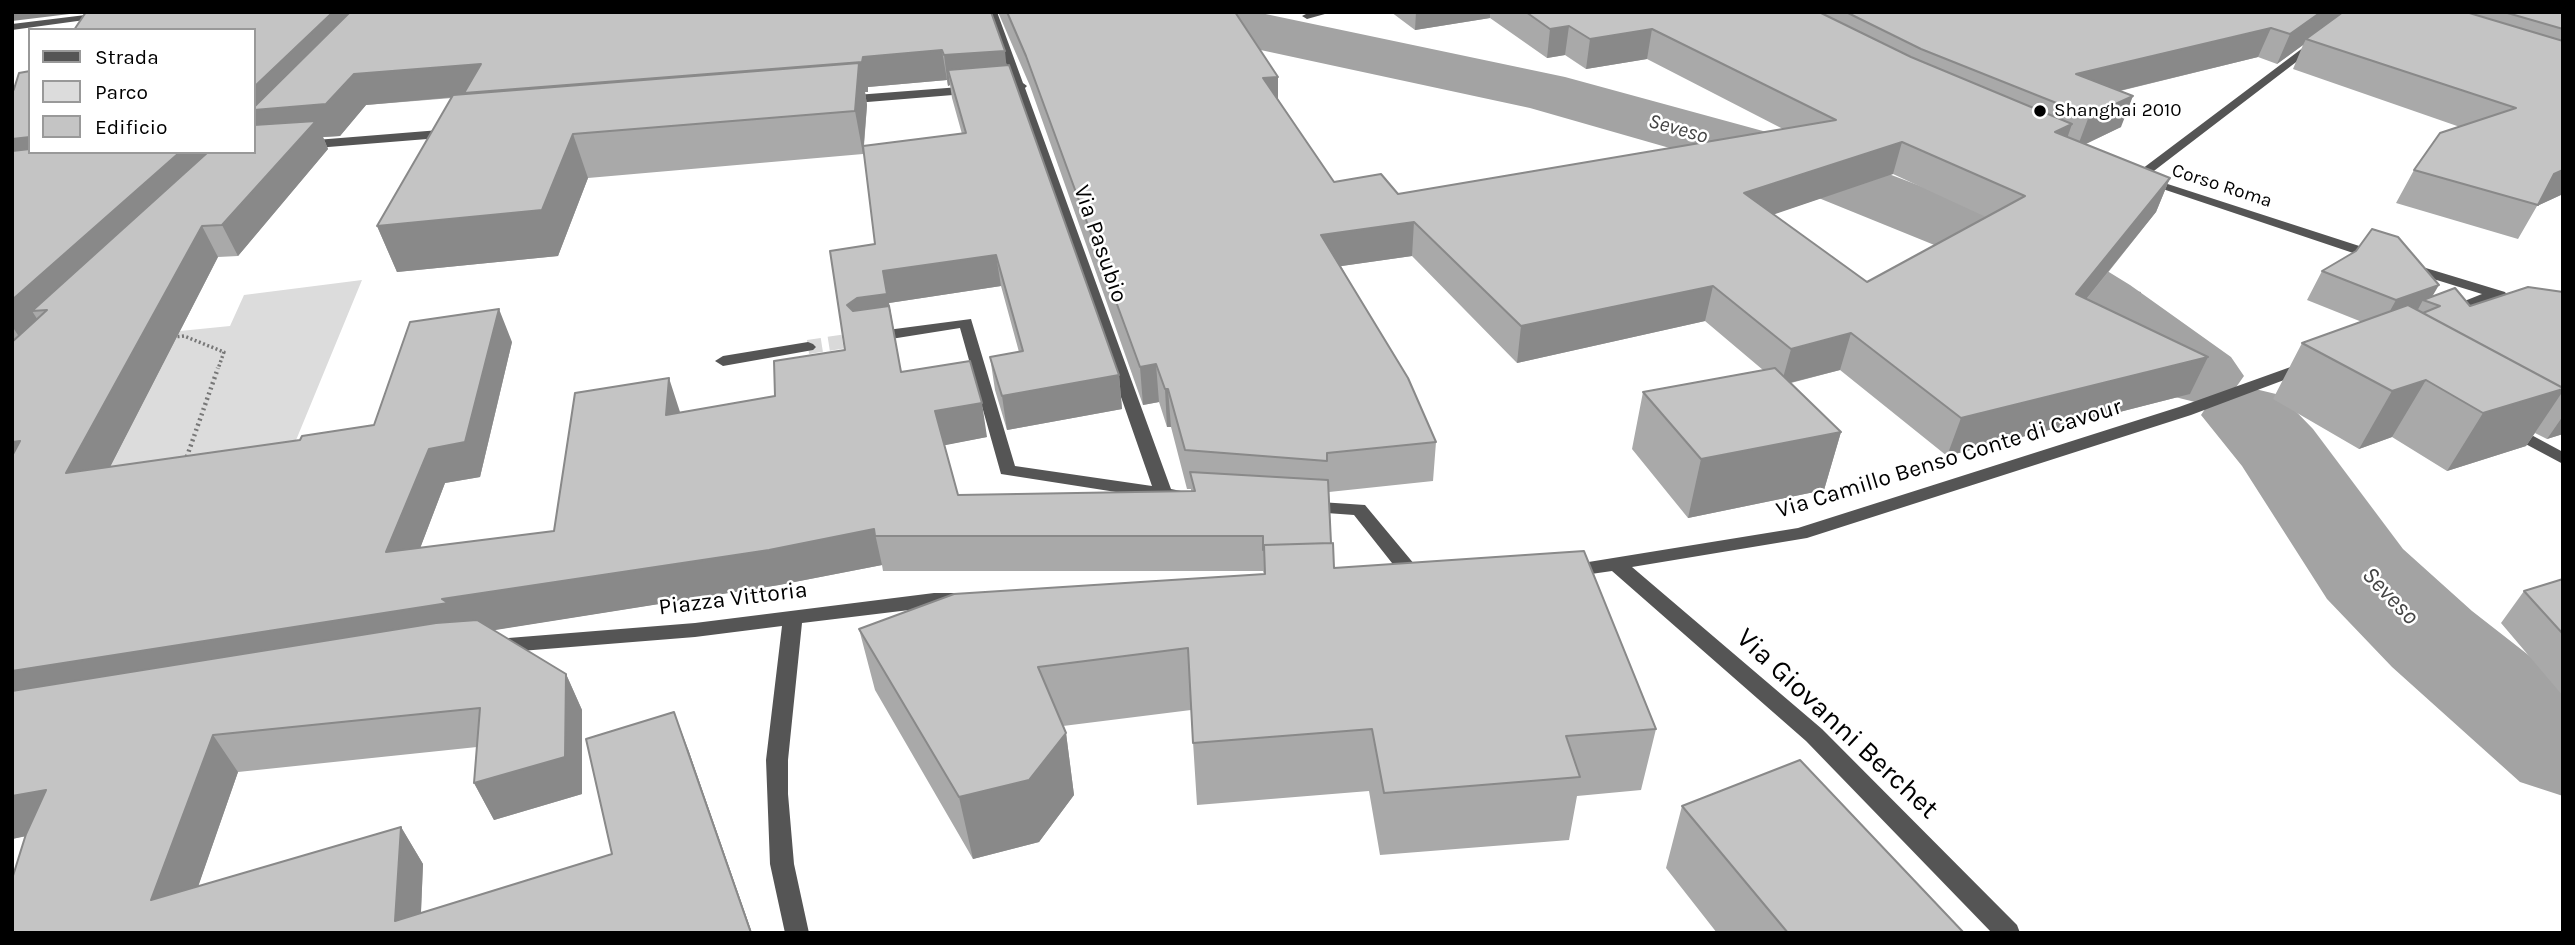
<!DOCTYPE html>
<style>
body{margin:0}
#map{position:relative;width:2575px;height:945px;overflow:hidden;background:#fff;font-family:Karla,sans-serif}
canvas{display:block}
.frame{position:absolute;inset:0;border:14px solid #000;pointer-events:none}
.legend{position:absolute;left:28px;top:28px;width:228px;height:126px;box-sizing:border-box;background:#fff;border:2px solid #999;margin:0;padding:9px 12px;list-style:none;font-size:21px;color:#000}
.legend li{display:flex;align-items:center;gap:14px;height:35px}
.legend b{width:35px;border:2px solid #999}
</style>
<div id="map">
<canvas width="2575" height="945"></canvas>
<div class="frame"></div>
<ul class="legend">
<li><b style="height:9px;background:#555"></b>Strada</li>
<li><b style="height:19px;background:#dcdcdc"></b>Parco</li>
<li><b style="height:19px;background:#c4c4c4"></b>Edificio</li>
</ul>
</div>
<script>
const ctx = document.querySelector('canvas').getContext('2d');
ctx.lineJoin = 'round';
function fill(path, color) {
  ctx.fillStyle = color;
  ctx.fill(path, 'evenodd');
}
function poly(rows) {
  const path = new Path2D();
  for (const r of rows) {
    path.moveTo(r[0], r[1]);
    for (let i = 2; i < r.length; i += 2) path.lineTo(r[i], r[i + 1]);
  }
  return path;
}
function strokePath(path, color, width, dash) {
  ctx.strokeStyle = color;
  ctx.lineWidth = width;
  ctx.lineCap = dash ? 'butt' : 'round';
  ctx.setLineDash(dash || []);
  ctx.stroke(path);
}
function drawText(font, color, halo, rows, align = 'center') {
  ctx.font = font + ' Karla,sans-serif';
  ctx.lineWidth = 5;
  ctx.setLineDash([]);
  ctx.textBaseline = 'middle';
  ctx.strokeStyle = halo;
  ctx.fillStyle = color;
  for (const [text, x, y, turn = 0] of rows) {
    ctx.save();
    ctx.translate(x, y);
    ctx.rotate((+turn || 0) * Math.PI / 180);
    ctx.textAlign = isNaN(turn) ? turn : align;
    if (halo) ctx.strokeText(text, 0, 0);
    ctx.fillText(text, 0, 0);
    ctx.restore();
  }
}
const green = poly([
 [362,280,280,479,89,508,180,331,230,326,244,295]
]);
const stream = poly([
 [2136,291,2141,292,2141,298,2101,307,2094,303,2096,300,2136,291]
]);
const river = poly([
 [1164,12,1256,12,1565,77,1807,143,2047,234,2130,285,2231,357,2244,376,2234,390,2247,387,2280,395,2313,429,2403,549,2472,611,2563,682,2563,796,2520,782,2392,667,2327,599,2242,466,2201,415,2211,400,2199,403,2167,395,2072,321,1991,268,1757,173,1530,108,1242,46,1173,24,1164,12]
]);
const minorTunnel = poly([
 [808,347,865,338]
]);
const pathFar1 = poly([
 [173,337,184,336,224,352,218,369]
]);
const path = poly([
 [185,462,218,368]
]);
const minor = poly([
 [110,12,143,12,12,30,12,24,110,12],
 [987,12,997,12,1023,83,1027,86,1025,88,1171,489,1186,492,1189,496,1186,500,1180,502,1001,474,960,328,872,342,864,337,872,332,971,319,1015,466,1152,486,1014,90,843,104,837,100,843,96,1012,83,987,12],
 [1310,12,1332,12,1307,19,1302,16,1310,12],
 [2312,41,2321,43,2146,177,2384,254,2384,260,2374,260,2130,178,2312,41],
 [452,129,456,130,456,136,452,137,254,153,252,152,254,145,452,129],
 [2406,262,2505,292,2507,295,2452,316,2442,316,2439,313,2442,310,2482,294,2401,269,2399,266,2406,262],
 [808,342,813,344,816,347,813,350,723,366,715,361,723,356,808,342],
 [2310,360,2318,365,2316,368,2191,415,1807,538,1632,567,1822,729,2017,925,2020,933,1992,933,1806,741,1612,571,1570,577,1563,576,1560,571,1563,566,1570,565,1798,528,2179,407,2310,360],
 [2511,424,2563,452,2563,464,2505,433,2503,429,2511,424],
 [1305,501,1365,505,1425,577,1428,582,1425,587,1411,587,1354,515,1299,511,1296,507,1299,503,1305,501],
 [934,593,959,593,966,595,969,600,966,605,959,607,934,607,802,623,788,760,788,794,794,864,809,933,785,933,770,864,766,760,782,626,695,637,496,653,489,651,486,646,489,641,496,639,695,623,934,593]
]);
const wall = poly([
 [991,12,1007,66,1119,375,1122,409,1007,430,995,390,990,357,1019,352,1001,286,889,303,901,372,987,437,944,445,958,495,1191,491,1191,489,1187,489,1171,427,1167,427,1159,402,1143,405,1030,86,998,12,1235,12,1278,77,1278,100,1334,182,1398,194,1783,129,1647,59,1586,69,1565,55,1547,58,1490,18,1415,30,1391,12,2563,12,2563,194,2537,206,2518,239,2396,203,2414,170,2460,127,2293,69,2303,45,2277,64,2258,57,2120,91,2121,127,2086,144,2170,178,2156,212,2087,299,2208,357,2190,394,1947,456,1840,370,1791,383,1841,432,1824,490,1688,518,1632,449,1643,392,1763,370,1705,321,1517,363,1412,256,1341,266,1436,442,1433,481,1329,492,1331,543,1334,568,1656,729,1641,790,1577,796,1569,840,1380,855,1369,791,1197,805,1191,710,1063,726,1066,733,1074,795,1039,842,973,859,875,690,859,629,1264,574,1263,571,883,571,882,565,779,585,493,630,566,674,582,710,582,794,494,820,474,783,477,747,238,772,198,886,401,827,423,864,421,913,612,854,688,749,752,933,12,933,25,836,12,839,12,93,30,152,254,152,254,30],
 [947,80,948,86,950,85,952,98,962,134,864,146,867,105,865,92,868,92,868,87],
 [452,98,377,226,397,272,558,256,588,178,863,154,864,150,875,244,845,350,775,396,680,413,554,531,420,548,445,483,480,477,512,342,374,425,300,440,110,467,218,257,238,256,328,149,323,137,340,136,366,105],
 [1893,174,1986,217,1867,282,1773,214],
 [2322,271,2470,306,2563,292,2563,434,2547,439,2535,433,2526,446,2447,471,2392,437,2359,449,2273,399,2302,343,2362,322,2307,300],
 [2563,579,2563,696,2501,623,2524,591],
 [1682,806,1964,933,1717,933,1666,868]
]);
const shadedWall = poly([
 [12,12,86,12,12,21],
 [333,12,373,12,354,74,481,64,863,57,942,50,947,80,868,87,868,92,865,92,867,105,863,154,855,111,466,96,366,105,340,136,323,137,328,149,238,256,222,225,254,133,254,87],
 [1416,12,1490,12,1490,18,1415,30],
 [2321,12,2348,12,2306,39,2303,45,2277,64,2290,34],
 [1569,26,1565,55,1547,58,1550,29],
 [2271,28,2258,57,2065,104,2076,74],
 [1652,29,1647,59,1586,69,1590,39],
 [1005,51,1008,81,948,70,950,85,948,86,944,55],
 [1278,77,1278,108,1263,78],
 [2133,96,2121,127,2077,148,2089,116],
 [2072,124,2061,156,2055,132],
 [573,134,588,178,558,256,397,272,377,226],
 [30,137,30,152,12,174,12,139],
 [1902,142,1893,174,1737,227,1744,193],
 [180,152,222,152,47,310,32,311,43,328,25,346,12,326,12,300],
 [2563,170,2563,194,2537,206,2554,174],
 [2170,178,2156,212,2062,329,2076,294],
 [1414,222,1412,256,1321,269,1321,235],
 [202,226,218,257,89,508,66,473],
 [996,255,1001,286,889,303,907,406,847,305,883,271],
 [2439,285,2429,302,2423,300,2414,317,2380,329,2396,300],
 [1713,286,1705,321,1517,363,1521,326],
 [499,309,512,342,480,477,445,483,405,588,386,552,429,449],
 [1851,333,1840,370,1781,385,1791,349],
 [2208,357,2190,394,1947,456,1961,418],
 [1156,364,1159,402,1143,405,1140,367],
 [1119,375,1122,409,1007,430,1002,396],
 [669,378,680,412,677,449,666,415],
 [2426,380,2392,437,2359,449,2392,391],
 [1165,389,1168,389,1171,427,1167,427],
 [2563,389,2563,391,2526,446,2447,471,2483,413],
 [982,403,987,437,941,446,935,411],
 [2563,416,2563,434,2547,439],
 [1841,432,1824,490,1688,518,1701,459],
 [20,441,12,480,12,442],
 [874,529,882,565,779,585,464,635,12,712,12,671,442,599],
 [566,674,582,710,582,794,494,820,474,783],
 [674,712,688,749,752,933,751,933],
 [1066,733,1074,795,1039,842,973,859,959,797],
 [213,735,238,772,182,933,151,900],
 [46,790,76,826,12,839,12,796],
 [401,827,423,864,420,933,395,921]
]);
const building = poly([
 [86,12,333,12,254,87,254,30,74,30,86,12],
 [350,12,991,12,1005,51,944,55,942,50,863,57,862,62,464,93,481,64,354,74,326,104,254,110,254,107,350,12],
 [1007,12,1235,12,1278,77,1263,78,1334,182,1381,174,1398,194,1836,120,1652,29,1590,39,1569,26,1550,29,1526,12,1819,12,1911,57,2072,124,2055,132,2170,178,2076,294,2208,357,1961,418,1851,333,1791,349,1713,286,1521,326,1414,222,1321,235,1408,378,1436,442,1327,453,1327,461,1185,450,1168,389,1165,389,1156,364,1140,367,1026,56,1007,12],
 [1902,142,2025,196,1867,282,1744,193,1902,142],
 [1846,12,2321,12,2290,34,2271,28,2076,74,2133,96,2089,116,1921,49,1846,12],
 [2343,12,2466,12,2563,41,2563,170,2554,174,2538,205,2414,170,2440,133,2516,108,2306,39,2343,12],
 [2504,12,2563,12,2563,29,2504,12],
 [859,63,855,111,573,134,542,210,377,226,453,95,859,63],
 [1009,65,1119,375,1002,396,990,357,1023,351,996,255,883,271,887,294,857,298,847,305,853,311,889,306,901,372,970,361,982,403,935,411,958,495,1195,491,1190,472,1328,480,1331,543,1264,545,1263,550,1263,536,875,536,874,529,769,550,442,599,448,603,12,671,12,456,20,441,12,442,12,342,47,310,32,311,208,152,254,152,254,125,316,121,222,225,202,226,66,473,300,440,302,436,374,425,410,322,499,309,465,442,429,449,386,552,554,531,575,393,669,378,666,415,775,396,774,361,845,350,830,251,875,244,863,146,966,133,948,70,1009,65],
 [30,71,30,137,12,139,12,93,14,89,19,73,30,71],
 [30,149,30,152,180,152,12,300,12,151,30,149],
 [2372,229,2398,237,2439,285,2396,300,2322,271,2356,251,2372,229],
 [2528,287,2563,292,2563,388,2423,313,2440,306,2423,300,2455,288,2470,306,2528,287],
 [2408,305,2563,388,2563,389,2483,413,2426,380,2392,391,2302,343,2408,305],
 [1775,368,1841,432,1701,459,1643,392,1775,368],
 [1333,543,1334,568,1584,551,1656,729,1566,736,1580,777,1384,793,1372,729,1193,743,1188,648,1038,667,1066,733,1029,780,959,797,859,629,954,594,1265,574,1264,545,1333,543],
 [2563,579,2563,634,2524,591,2563,579],
 [477,620,566,674,565,757,474,783,480,708,213,735,151,900,401,827,395,921,612,854,586,739,674,712,751,933,12,933,12,879,26,834,46,790,12,796,12,691,436,623,477,620],
 [1800,760,1964,933,1788,933,1682,806,1800,760]
]);
const markers = [
 [2040,111,7,"#000"]
];
const farPoinames = [
 ["Shanghai 2010",2054,111]
];
const farStreetnames = [
 ["Corso Roma",2222,186,18]
];
const farWaternames = [
 ["Seveso",1678,129,16]
];
const streetNames = [
 ["Via Pasubio",1100,244,71],
 ["Via Camillo Benso Conte di Cavour",1949,459,-17],
 ["Piazza Vittoria",733,599,-7]
];
const waterNames = [
 ["Seveso",2390,596,46]
];
const nearStreetnames = [
 ["Via Giovanni Berchet",1837,724,43]
];
fill(green, '#dcdcdc');
fill(stream, '#a3a3a3');
fill(river, '#a3a3a3');
strokePath(minorTunnel, '#d9d9d9', 14, [14, 7]);
strokePath(pathFar1, '#777', 3.5, [2, 2.5]);
strokePath(path, '#777', 4.5, [2, 3.5]);
fill(minor, '#555');
fill(wall, '#a9a9a9');
fill(shadedWall, '#898989');
fill(building, '#c4c4c4');
strokePath(building, '#898989', 2);
for (const [x, y, r, color] of markers) {
  const dot = new Path2D();
  dot.arc(x, y, r, 0, 2 * Math.PI);
  ctx.fillStyle = color;
  ctx.fill(dot);
  strokePath(dot, '#fff', 2.5);
}
drawText('19px', '#000', '#fff', farPoinames, 'left');
drawText('19px', '#000', '#fff', farStreetnames);
drawText('italic 21px', '#444', '#fff', farWaternames);
drawText('23px', '#000', '#fff', streetNames);
drawText('italic 24px', '#444', '#fff', waterNames);
drawText('28px', '#000', '#fff', nearStreetnames);
</script>
